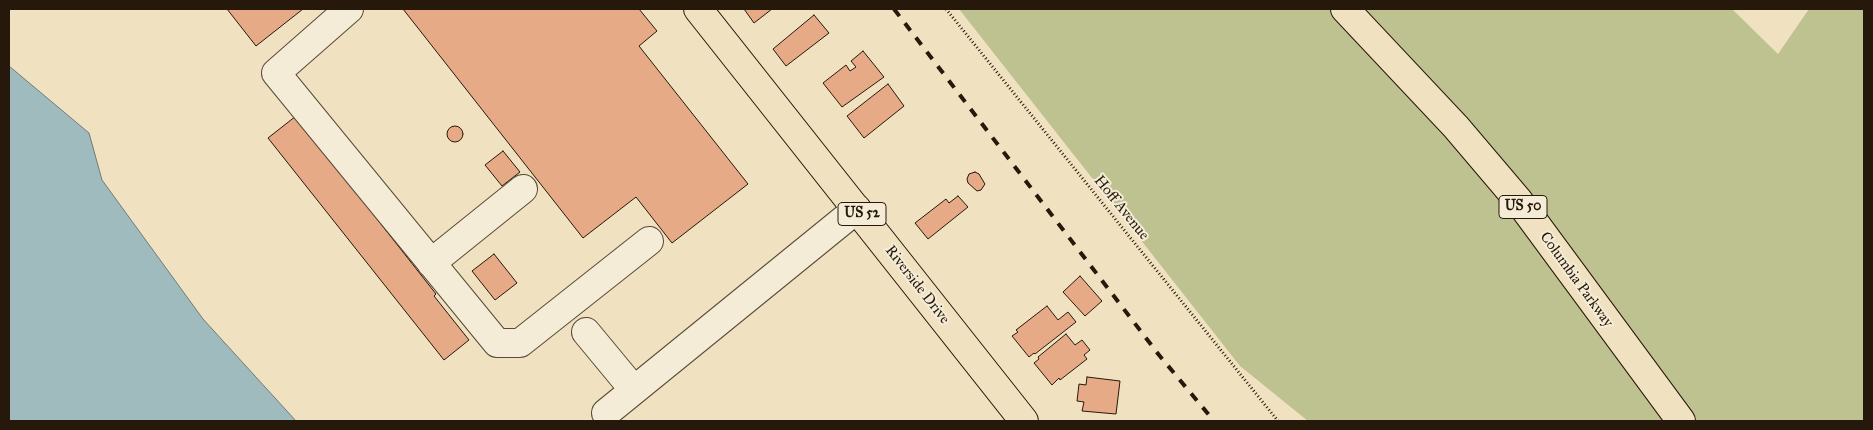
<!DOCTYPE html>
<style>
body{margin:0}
#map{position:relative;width:1873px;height:430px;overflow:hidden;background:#f0e1c1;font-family:"IM FELL Great Primer",serif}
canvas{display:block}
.frame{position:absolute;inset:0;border:10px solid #26180a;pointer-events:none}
</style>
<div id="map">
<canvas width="1873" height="430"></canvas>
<div class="frame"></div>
</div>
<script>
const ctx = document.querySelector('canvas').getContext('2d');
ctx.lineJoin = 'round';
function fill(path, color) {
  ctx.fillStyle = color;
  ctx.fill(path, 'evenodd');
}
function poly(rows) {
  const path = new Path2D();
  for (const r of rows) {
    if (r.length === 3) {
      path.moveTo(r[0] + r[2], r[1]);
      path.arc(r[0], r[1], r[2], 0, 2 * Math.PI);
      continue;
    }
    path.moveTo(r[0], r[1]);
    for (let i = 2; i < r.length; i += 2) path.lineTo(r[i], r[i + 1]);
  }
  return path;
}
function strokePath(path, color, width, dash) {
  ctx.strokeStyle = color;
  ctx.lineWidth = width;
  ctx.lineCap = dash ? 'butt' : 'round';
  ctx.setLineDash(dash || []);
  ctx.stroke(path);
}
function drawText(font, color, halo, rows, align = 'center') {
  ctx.font = font + ' "IM FELL Great Primer",serif';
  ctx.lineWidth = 4;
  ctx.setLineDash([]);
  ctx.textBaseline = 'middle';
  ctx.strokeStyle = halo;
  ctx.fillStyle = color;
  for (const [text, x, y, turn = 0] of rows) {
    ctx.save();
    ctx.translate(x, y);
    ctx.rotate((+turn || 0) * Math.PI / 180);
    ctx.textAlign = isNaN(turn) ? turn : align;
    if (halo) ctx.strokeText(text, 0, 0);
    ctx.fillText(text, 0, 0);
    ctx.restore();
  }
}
const green = poly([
 [959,9,1732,9,1778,54,1809,9,1864,9,1864,421,1308,421,1240,366]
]);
const water = poly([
 [9,66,89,133,102,180,203,319,296,421,9,421,9,66]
]);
const building = poly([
 [227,9,303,9,256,46,227,9],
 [403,9,639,9,657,31,639,46,748,184,672,243,636,197,583,238,403,9],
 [744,9,772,9,754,23,744,9],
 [814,15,829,33,786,66,773,49,814,15],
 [863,51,884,77,842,107,823,83,846,65,850,71,856,67,851,61,863,51],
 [888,84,904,106,864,138,847,116,888,84],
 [296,116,436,294,434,296,469,340,444,360,268,138,296,116],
 [455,134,8],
 [503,151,520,172,502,186,485,165,503,151],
 [975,172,979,174,985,184,981,190,977,191,968,183,967,179,969,174,975,172],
 [958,196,968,207,928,239,915,223,946,199,949,203,958,196],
 [494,254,517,283,495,300,472,271,494,254],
 [1080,276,1102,301,1085,316,1063,292,1080,276],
 [1047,306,1058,320,1068,312,1076,322,1035,354,1034,353,1029,357,1012,336,1018,332,1016,330,1047,306],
 [1066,334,1075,345,1082,340,1090,350,1084,355,1087,359,1060,380,1059,378,1052,385,1034,363,1039,359,1038,357,1066,334],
 [1087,377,1120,381,1116,414,1082,411,1084,402,1077,401,1079,384,1086,385,1087,377]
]);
const path = poly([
 [946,9,1278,421]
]);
const minor = poly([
 [349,9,276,73,497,343,520,343,649,241],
 [431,263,523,189],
 [586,332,634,390],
 [606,413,857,209]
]);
const major = poly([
 [698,9,1024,421]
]);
const highway = poly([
 [1345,9,1456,127,1518,200,1681,421]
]);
const rail = poly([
 [894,9,1159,355,1214,421]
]);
const shields = [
 [1523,207,48],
 [862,214,48]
];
const shieldNames = [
 ["US 50",1523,207],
 ["US 52",862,214]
];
const streetNames = [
 ["Hoff Avenue",1121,208,51],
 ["Columbia Parkway",1576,280,54],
 ["Riverside Drive",917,285,52]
];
fill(green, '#bec190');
fill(water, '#a0bbbe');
strokePath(water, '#6f7a76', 1);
fill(building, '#e6aa86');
strokePath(building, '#26180a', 1);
strokePath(minor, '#584a38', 30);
strokePath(major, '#26180a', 30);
strokePath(highway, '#26180a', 30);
strokePath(path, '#26180a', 3, [1, 2.5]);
strokePath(minor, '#f5ecd7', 28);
strokePath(major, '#f0e1c1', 28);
strokePath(highway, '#f0e1c1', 28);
strokePath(rail, '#26180a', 4, [9, 9]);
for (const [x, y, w] of shields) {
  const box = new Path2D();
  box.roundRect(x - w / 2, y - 11.5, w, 23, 4);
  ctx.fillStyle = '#f5ecd7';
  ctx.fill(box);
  strokePath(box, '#26180a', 1);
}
drawText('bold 14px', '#26180a', null, shieldNames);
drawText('15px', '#26180a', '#f5ecd7', streetNames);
</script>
